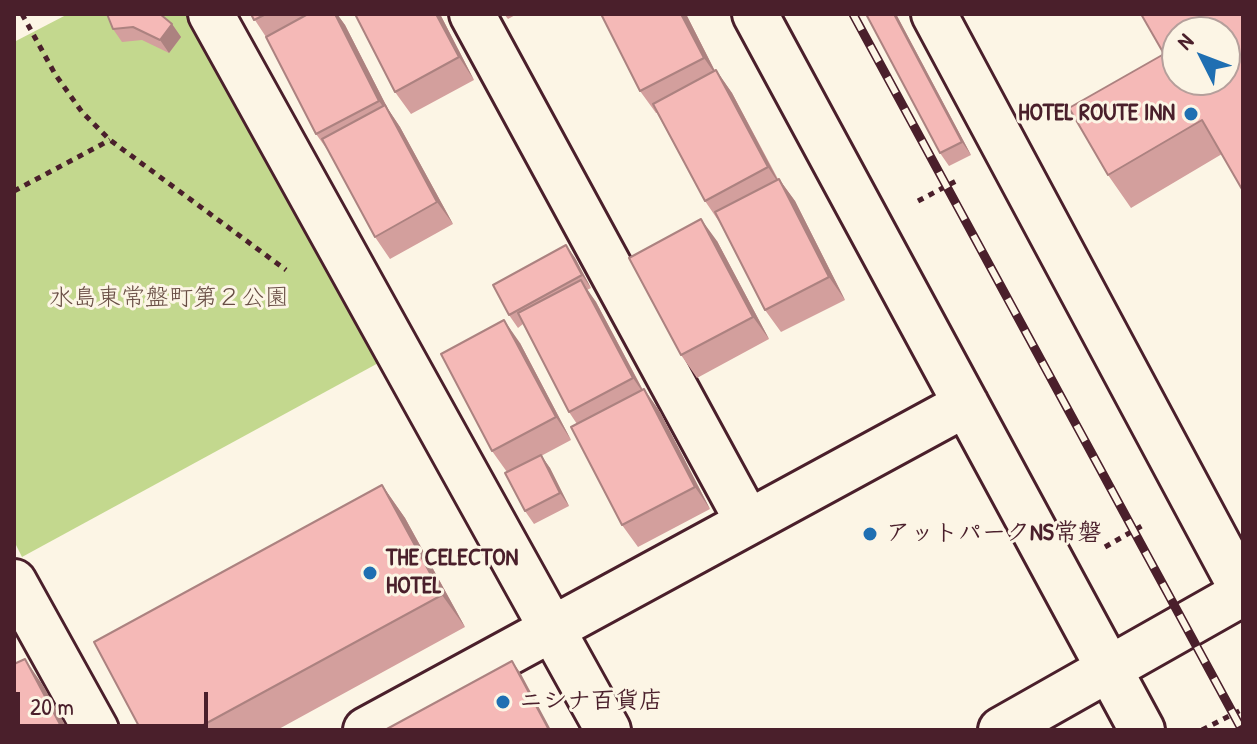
<!DOCTYPE html>
<meta charset="utf-8">
<style>
body{margin:0}
#map{position:relative;width:1257px;height:744px;overflow:hidden;background:#fcf5e5;font-family:"Patrick Hand",sans-serif}
canvas{display:block}
.frame{position:absolute;inset:0;border:16px solid #4a1f2b;pointer-events:none}
.north{position:absolute;left:1161px;top:16px;width:80px;height:80px;box-sizing:border-box;background:#fcf5e5;border:2px solid #b59f9b;border-radius:50%;rotate:312deg;font-size:22px;font-weight:700;line-height:32px;text-align:center;color:#4a1f2b}
.north::after{content:'';display:block;margin:auto;width:28px;height:36px;background:#1f6fb2;clip-path:polygon(50% 0,100% 100%,50% 72%,0 100%)}
.scale{position:absolute;left:16px;top:692px;width:192px;height:36px;box-sizing:border-box;border:4px solid #4a1f2b;border-top:0;padding-left:10px;font-size:24px;line-height:28px;white-space:nowrap;color:#4a1f2b;-webkit-text-stroke:6px #fcf5e5;paint-order:stroke}
</style>
<div id="map">
<canvas width="1257" height="744"></canvas>
<div class="frame"></div>
<div class="north">N</div>
<div class="scale">20 m</div>
</div>
<script>
const ctx = document.querySelector('canvas').getContext('2d');
ctx.lineJoin = 'round';
function fill(path, color) {
  ctx.fillStyle = color;
  ctx.fill(path, 'evenodd');
}
function poly(rows) {
  const path = new Path2D();
  for (const r of rows) {
    path.moveTo(r[0], r[1]);
    for (let i = 2; i < r.length; i += 2) path.lineTo(r[i], r[i + 1]);
  }
  return path;
}
function strokePath(path, color, width, dash) {
  ctx.strokeStyle = color;
  ctx.lineWidth = width;
  ctx.lineCap = dash ? 'butt' : 'round';
  ctx.setLineDash(dash || []);
  ctx.stroke(path);
}
function drawText(font, color, halo, rows, align = 'center') {
  ctx.font = font + ' "Patrick Hand","Klee One",sans-serif';
  ctx.lineWidth = 6;
  ctx.setLineDash([]);
  ctx.textBaseline = 'middle';
  ctx.strokeStyle = halo;
  ctx.fillStyle = color;
  for (const [text, x, y, turn = 0] of rows) {
    ctx.save();
    ctx.translate(x, y);
    ctx.rotate((+turn || 0) * Math.PI / 180);
    ctx.textAlign = isNaN(turn) ? turn : align;
    if (halo) ctx.strokeText(text, 0, 0);
    ctx.fillText(text, 0, 0);
    ctx.restore();
  }
}
const green = poly([
 [68,14,188,14,382,361,22,557,14,541,14,42]
]);
const path = poly([
 [22,14,55,74,82,112,110,140,286,270],
 [14,191,110,140],
 [918,201,958,180],
 [1105,547,1145,524],
 [1202,730,1243,709]
]);
const street = poly([
 [211,14,608,730],
 [472,14,748,522],
 [755,14,1142,730],
 [934,14,1243,591],
 [14,582,96,730],
 [366,730,966,404],
 [1001,730,1243,593]
]);
const rail = poly([
 [853,14,1242,730]
]);
const wall = poly([
 [251,14,337,14,345,25,388,109,400,127,453,224,390,259,375,237,329,152,316,134,266,37],
 [440,14,474,80,411,114,395,92],
 [504,14,517,14,508,19],
 [601,14,686,14,715,71,716,70,732,93,778,179,779,179,795,201,845,300,781,332,765,310,720,223,705,201,657,113,656,113,640,91],
 [866,14,896,14,971,155,949,166,940,153],
 [172,24,181,37,169,53,142,40,122,42,113,29],
 [1164,54,1222,154,1131,208,1108,175],
 [717,241,769,339,697,378,681,355],
 [566,245,575,258,591,288,587,290,596,302,643,390,644,389,660,412,710,509,638,547,622,525,577,424,569,412,523,324,518,328,509,315],
 [520,343,571,440,541,456,550,468,569,506,534,524,525,511,507,472,492,451],
 [382,485,405,518,465,627,277,730,141,730]
]);
const shadedWall = poly([
 [335,14,337,14,345,25,388,109,400,127,453,224,437,202,394,122,379,101],
 [436,14,440,14,474,80,459,57],
 [681,14,686,14,720,81,704,58],
 [894,14,896,14,971,155,962,142],
 [172,24,181,37,169,53,160,40],
 [716,70,732,93,783,190,768,167],
 [779,179,795,201,845,300,829,277],
 [701,219,717,241,769,339,753,317],
 [566,245,575,258,591,288,582,275],
 [581,280,596,302,648,400,633,378],
 [504,320,520,343,571,440,556,417],
 [644,389,660,412,710,509,695,487],
 [541,455,550,468,569,506,560,493],
 [382,485,405,518,465,627,442,595],
 [25,659,44,687,68,730,63,730],
 [512,661,521,674,551,730,549,730]
]);
const building = poly([
 [107,14,160,14,172,24,160,40,133,27,113,29,107,14],
 [251,14,266,14,254,20,251,14],
 [308,14,335,14,379,101,316,134,266,37,308,14],
 [355,14,436,14,459,57,395,92,355,14],
 [601,14,681,14,704,58,640,91,601,14],
 [866,14,894,14,962,142,940,153,866,14],
 [1141,14,1243,14,1243,191,1202,120,1108,175,1069,108,1164,54,1141,14],
 [1177,32,1225,32,1225,80,1177,80,1177,32],
 [716,70,768,167,705,201,653,104,716,70],
 [385,105,437,202,375,237,322,139,385,105],
 [779,179,829,277,765,310,715,212,779,179],
 [701,219,753,317,681,355,629,258,701,219],
 [566,245,582,275,509,315,493,285,566,245],
 [581,280,633,378,569,412,518,313,581,280],
 [504,320,556,417,492,451,441,354,504,320],
 [644,389,695,487,622,525,571,427,644,389],
 [541,455,560,493,525,511,505,473,541,455],
 [382,485,442,595,194,730,141,730,94,642,382,485],
 [25,659,63,730,14,730,14,664,25,659],
 [512,661,549,730,385,730,512,661]
]);
const markers = [
 [1191,114,8,"#1f6fb2"],
 [870,534,8,"#1f6fb2"],
 [370,573,8,"#1f6fb2"],
 [503,702,8,"#1f6fb2"]
];
const poiNames = [
 ["HOTEL ROUTE INN",1175,114,"right"],
 ["アットパークNS常磐",886,534],
 ["THE CELECTON",386,559],
 ["HOTEL",386,587],
 ["ニシナ百貨店",519,702]
];
const parkNames = [
 ["水島東常盤町第２公園",169,299]
];
fill(green, '#c3d88e');
strokePath(street, '#4a1f2b', 50);
strokePath(path, '#4a1f2b', 5, [6, 6]);
strokePath(street, '#fcf5e5', 44);
strokePath(rail, '#4a1f2b', 9);
strokePath(rail, '#fcf5e5', 6, [18]);
fill(wall, '#d39f9d');
fill(shadedWall, '#ac8280');
fill(building, '#f5b9b7');
strokePath(building, '#ac8280', 2);
for (const [x, y, r, color] of markers) {
  const dot = new Path2D();
  dot.arc(x, y, r, 0, 2 * Math.PI);
  ctx.fillStyle = color;
  ctx.fill(dot);
  strokePath(dot, '#fcf5e5', 3);
}
drawText('bold 24px', '#4a1f2b', '#fcf5e5', poiNames, 'left');
drawText('24px', '#684d44', '#fcf5e5', parkNames);
</script>
